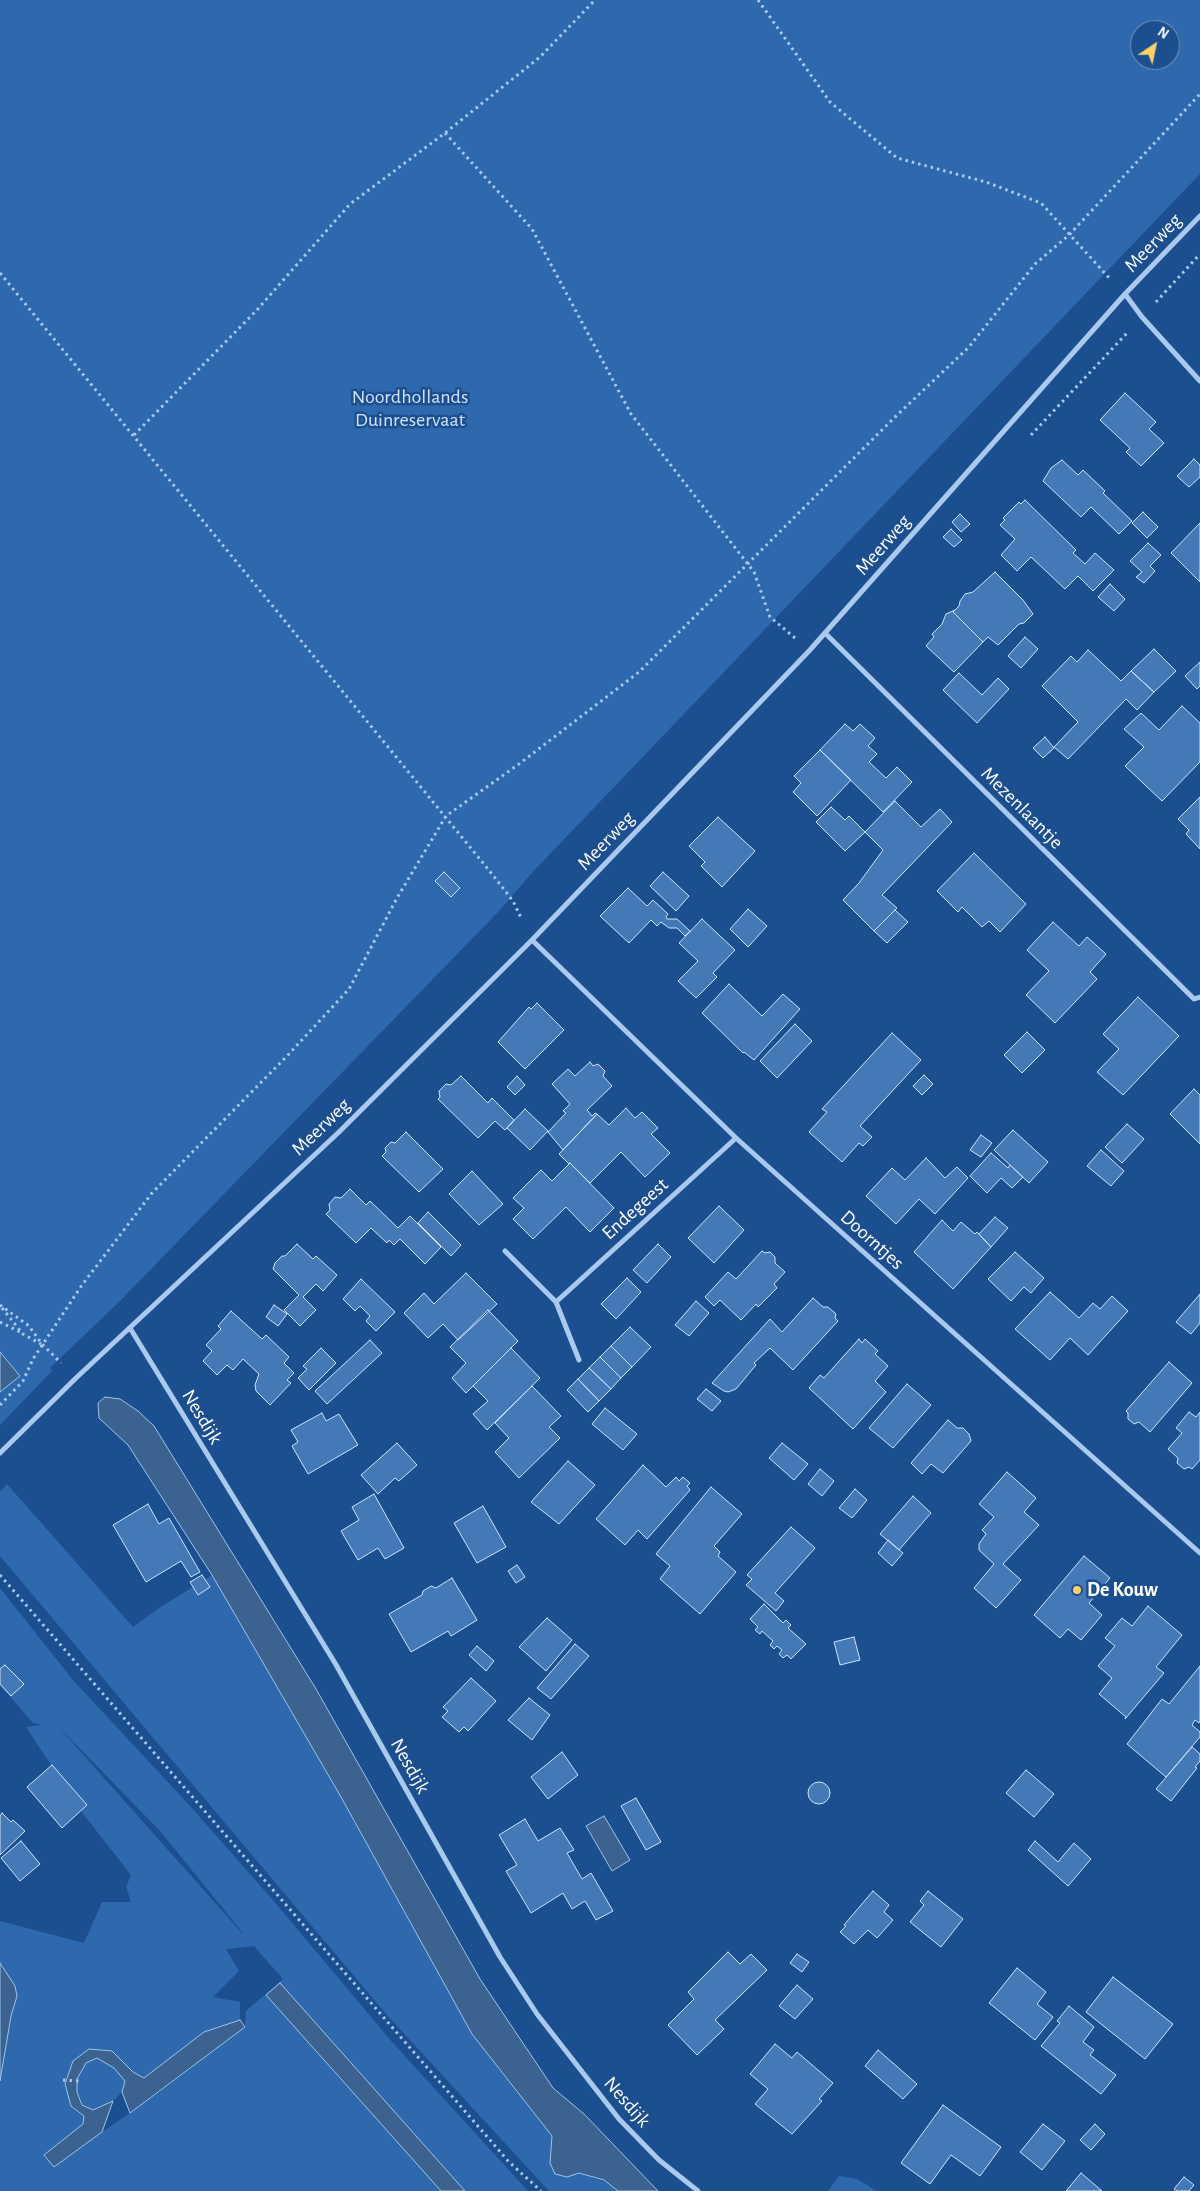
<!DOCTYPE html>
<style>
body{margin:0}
#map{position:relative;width:1200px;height:2191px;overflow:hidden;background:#1b4f8f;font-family:"Alegreya Sans",sans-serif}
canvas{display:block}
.north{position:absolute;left:1130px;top:20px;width:50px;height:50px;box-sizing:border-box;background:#1b4f8f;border:1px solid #7695bc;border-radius:50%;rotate:34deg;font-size:14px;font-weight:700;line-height:20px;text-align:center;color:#fff}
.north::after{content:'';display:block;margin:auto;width:18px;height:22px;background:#ffd166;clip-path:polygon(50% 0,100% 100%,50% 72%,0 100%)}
</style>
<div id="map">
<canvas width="1200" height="2191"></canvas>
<div class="north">N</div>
</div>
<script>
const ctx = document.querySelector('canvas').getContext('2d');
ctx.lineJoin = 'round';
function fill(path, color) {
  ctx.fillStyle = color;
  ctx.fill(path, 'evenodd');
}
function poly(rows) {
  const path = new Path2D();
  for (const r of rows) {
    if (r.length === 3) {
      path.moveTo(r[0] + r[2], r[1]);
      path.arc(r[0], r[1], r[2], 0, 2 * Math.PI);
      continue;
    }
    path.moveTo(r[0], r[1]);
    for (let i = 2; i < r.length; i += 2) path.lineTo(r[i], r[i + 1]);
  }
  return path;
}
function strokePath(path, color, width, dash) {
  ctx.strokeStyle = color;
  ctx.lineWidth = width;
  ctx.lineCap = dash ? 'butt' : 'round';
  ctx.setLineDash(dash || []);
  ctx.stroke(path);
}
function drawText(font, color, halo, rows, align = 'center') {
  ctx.font = font + ' "Alegreya Sans",sans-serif';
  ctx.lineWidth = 5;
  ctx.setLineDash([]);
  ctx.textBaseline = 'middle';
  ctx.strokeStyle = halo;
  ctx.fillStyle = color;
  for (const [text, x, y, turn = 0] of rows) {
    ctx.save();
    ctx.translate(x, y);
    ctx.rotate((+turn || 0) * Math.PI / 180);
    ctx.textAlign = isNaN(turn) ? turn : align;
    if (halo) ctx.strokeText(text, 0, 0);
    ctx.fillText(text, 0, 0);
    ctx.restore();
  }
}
const green = poly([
 [0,0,1200,0,1200,174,529,876,500,910,120,1301,50,1368,52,1371,0,1425,0,1392,20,1376,0,1352],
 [1140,30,1170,30,1170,60,1140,60],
 [7,1484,133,1627,159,1608,212,1575,341,1797,472,2034,552,2136,550,2163,567,2177,579,2173,633,2191,549,2191,386,2014,0,1556,0,1492],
 [0,1588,73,1680,191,1807,272,1899,393,2043,528,2191,0,2191,0,2077,11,2016,17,1996,3,1966,0,1963,0,1921,84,1943,102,1902,131,1902,126,1887,131,1875,84,1815,26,1727,41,1725,33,1723,0,1685],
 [56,1724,160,1831,243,1933,242,1933],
 [254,1946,283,1979,246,2011,245,2027,158,2093,54,2166,44,2155,83,2124,84,2115,65,2084,89,2049,112,2052,130,2070,144,2078,204,2032,240,2020,240,2002,213,1997,239,1971,226,1949],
 [97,2058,114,2068,125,2081,122,2092,113,2101,93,2111,83,2105,77,2092,77,2078,86,2063],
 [839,2176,857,2179,877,2191,828,2191]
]);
const water = poly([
 [0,1352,20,1376,0,1392,0,1352],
 [105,1397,120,1399,138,1411,154,1426,316,1689,480,1979,553,2088,584,2114,658,2191,618,2191,604,2180,579,2173,567,2177,555,2174,550,2163,552,2136,472,2034,341,1797,212,1575,128,1445,99,1418,98,1403,105,1397],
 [604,1816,630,1860,612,1871,586,1826,604,1816],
 [0,1963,15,1986,17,1996,11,2016,0,2081,0,1963],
 [280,1983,465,2191,441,2191,266,1995,280,1983],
 [240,2020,245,2027,130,2113,122,2092,125,2081,114,2068,97,2058,86,2063,77,2079,77,2092,82,2105,93,2110,113,2101,102,2132,54,2167,44,2155,83,2124,84,2116,71,2106,65,2084,73,2061,89,2049,112,2051,133,2072,144,2078,204,2032,240,2020]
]);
const building = poly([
 [1125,393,1156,422,1149,429,1164,443,1141,466,1126,452,1130,448,1100,420,1125,393],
 [1194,459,1200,465,1200,477,1189,487,1177,476,1194,459],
 [1062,460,1078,475,1083,470,1105,491,1103,493,1132,521,1119,534,1091,507,1081,517,1043,481,1051,468,1062,460],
 [1025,500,1076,550,1073,553,1085,564,1095,553,1114,570,1093,591,1078,576,1065,589,1031,557,1017,571,1001,555,1015,539,1000,525,1005,520,1003,518,1019,502,1021,504,1025,500],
 [1143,512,1158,527,1147,538,1132,523,1143,512],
 [960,514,970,524,961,532,952,522,960,514],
 [1200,523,1200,582,1171,553,1200,523],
 [951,529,962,540,954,547,943,537,951,529],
 [1148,543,1161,555,1150,566,1155,571,1144,583,1136,577,1142,572,1130,561,1148,543],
 [995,572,1023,600,1033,614,1024,623,1019,624,998,645,988,637,983,642,953,612,959,606,960,601,965,594,973,592,995,572],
 [1110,584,1125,599,1114,611,1098,597,1110,584],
 [955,610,953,612,983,642,954,672,926,646,934,637,932,634,942,624,946,614,955,610],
 [1025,637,1038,649,1021,668,1008,656,1025,637],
 [1154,649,1176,671,1154,692,1131,671,1154,649],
 [1088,650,1121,681,1131,671,1154,692,1137,710,1126,699,1068,759,1054,747,1078,722,1042,686,1071,656,1077,662,1088,650],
 [1200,662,1200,686,1197,689,1185,676,1200,662],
 [959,673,982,695,998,678,1009,689,977,723,943,690,959,673],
 [1182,706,1200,723,1200,762,1162,801,1125,766,1144,747,1124,729,1141,713,1159,730,1182,706],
 [845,724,853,731,860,724,875,738,868,746,877,754,869,762,886,778,897,767,912,782,883,812,820,750,845,724],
 [1045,737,1054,748,1043,758,1033,748,1045,737],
 [820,750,851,780,817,816,793,792,801,783,794,776,820,750],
 [1200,797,1200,849,1186,834,1189,830,1178,819,1200,797],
 [895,801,921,827,940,809,952,822,882,895,897,908,874,931,843,900,859,883,883,850,865,832,895,801],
 [831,807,845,820,849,816,865,832,845,851,816,822,831,807],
 [718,817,755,851,722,887,701,866,705,862,689,846,718,817],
 [974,853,1026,904,1000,932,989,921,982,927,962,907,958,912,937,891,974,853],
 [444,872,460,888,451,897,435,881,444,872],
 [663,872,689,896,676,911,650,886,663,872],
 [628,888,647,906,653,900,668,914,666,917,667,919,677,919,690,931,685,936,677,928,669,928,661,922,657,926,651,920,629,943,600,916,628,888],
 [748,909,767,926,748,947,730,929,748,909],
 [895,910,908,922,887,943,874,931,895,910],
 [702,919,735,950,713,973,717,977,696,998,678,981,698,961,679,943,702,919],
 [1053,922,1079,946,1087,937,1106,954,1090,972,1097,979,1055,1023,1026,995,1049,971,1027,950,1053,922],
 [729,984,762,1016,783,994,800,1009,754,1060,744,1052,743,1053,702,1013,729,984],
 [1138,997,1179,1036,1123,1095,1097,1072,1119,1049,1103,1034,1138,997],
 [537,1003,564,1030,525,1069,498,1042,529,1007,531,1009,537,1003],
 [795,1024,812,1041,777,1078,760,1061,795,1024],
 [1027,1032,1045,1050,1022,1073,1004,1055,1027,1032],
 [892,1033,921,1060,860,1126,872,1137,863,1146,859,1143,842,1162,809,1132,827,1112,822,1109,892,1033],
 [590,1062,593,1066,598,1064,605,1071,603,1076,612,1086,587,1110,592,1116,595,1113,597,1114,563,1150,548,1132,566,1113,563,1111,570,1104,552,1084,568,1069,575,1076,590,1062],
 [924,1075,933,1084,922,1095,913,1086,924,1075],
 [461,1076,488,1103,492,1098,514,1120,505,1130,495,1121,478,1138,438,1099,440,1097,439,1091,446,1084,451,1085,461,1076],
 [517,1076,525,1085,515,1095,507,1087,517,1076],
 [1194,1089,1200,1095,1200,1144,1170,1114,1194,1089],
 [626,1108,635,1118,642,1112,658,1128,651,1134,670,1153,645,1177,621,1152,590,1183,570,1163,569,1164,559,1154,597,1114,609,1125,626,1108],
 [525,1109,548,1131,530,1150,507,1128,525,1109],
 [1127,1124,1144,1139,1122,1163,1105,1147,1127,1124],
 [1013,1130,1048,1162,1029,1183,994,1150,1013,1130],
 [406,1132,443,1169,419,1192,382,1156,386,1152,385,1148,391,1142,395,1143,406,1132],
 [981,1135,992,1143,981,1157,970,1150,981,1135],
 [1101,1150,1124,1171,1111,1186,1087,1166,1101,1150],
 [991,1153,1008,1168,1010,1165,1023,1177,1012,1188,1001,1178,987,1193,970,1176,991,1153],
 [926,1158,945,1178,957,1167,968,1178,935,1214,919,1199,896,1224,866,1196,892,1168,905,1180,926,1158],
 [570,1163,614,1208,590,1232,566,1207,533,1239,513,1219,524,1208,513,1198,541,1170,552,1181,570,1163],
 [472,1171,503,1204,479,1225,449,1194,472,1171],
 [350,1189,366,1205,370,1201,398,1228,410,1216,441,1247,425,1264,400,1239,394,1245,389,1240,387,1243,371,1228,356,1243,326,1214,330,1210,329,1204,335,1197,341,1198,350,1189],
 [719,1206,744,1230,714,1263,688,1238,719,1206],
 [428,1212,461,1245,451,1256,418,1223,428,1212],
 [995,1217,1008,1228,991,1247,979,1234,995,1217],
 [942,1220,953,1231,961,1222,975,1234,977,1232,991,1247,953,1289,914,1252,942,1220],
 [297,1244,313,1259,316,1256,337,1275,323,1291,316,1284,303,1297,316,1310,300,1326,284,1310,299,1295,273,1269,275,1263,282,1256,285,1256,297,1244],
 [658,1244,671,1257,647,1283,633,1270,658,1244],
 [762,1251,765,1253,770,1252,775,1257,775,1263,785,1272,774,1284,777,1288,758,1307,756,1304,741,1320,720,1300,714,1306,705,1297,728,1272,736,1279,762,1251],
 [1015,1252,1044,1278,1031,1293,1024,1287,1011,1301,988,1279,1015,1252],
 [466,1273,497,1304,458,1340,443,1324,428,1338,404,1313,424,1293,434,1304,466,1273],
 [627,1278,641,1292,616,1319,601,1304,627,1278],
 [361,1279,395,1312,376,1331,366,1321,370,1316,360,1306,355,1311,343,1299,361,1279],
 [1050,1292,1079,1318,1093,1303,1100,1309,1112,1296,1128,1311,1088,1355,1070,1338,1050,1360,1015,1329,1050,1292],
 [1200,1294,1200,1323,1191,1334,1176,1322,1200,1294],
 [813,1298,823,1307,828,1307,836,1314,835,1318,838,1321,793,1370,770,1348,754,1363,756,1365,736,1389,728,1392,724,1391,712,1383,770,1319,782,1332,813,1298],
 [696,1301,709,1313,689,1336,675,1325,696,1301],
 [274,1305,287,1314,278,1326,266,1317,274,1305],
 [488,1310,518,1341,466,1393,452,1378,466,1363,450,1347,488,1310],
 [231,1311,262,1339,266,1335,289,1357,284,1363,294,1373,287,1380,291,1383,270,1405,256,1391,255,1385,259,1374,243,1359,233,1370,227,1365,217,1375,203,1361,212,1351,206,1345,221,1329,218,1326,231,1311],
 [630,1327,651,1347,632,1367,611,1346,630,1327],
 [859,1339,862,1343,865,1339,878,1351,875,1354,888,1366,875,1381,886,1392,853,1429,809,1388,820,1375,824,1378,859,1339],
 [370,1340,382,1353,327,1404,315,1391,370,1340],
 [611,1346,632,1367,621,1378,600,1357,611,1346],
 [321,1348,336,1363,309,1390,298,1378,307,1369,303,1366,321,1348],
 [511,1348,540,1378,487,1430,473,1414,488,1401,473,1386,511,1348],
 [600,1357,621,1378,611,1389,589,1368,600,1357],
 [1169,1362,1192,1383,1150,1432,1139,1422,1134,1424,1128,1419,1128,1413,1126,1411,1169,1362],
 [589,1368,611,1389,599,1401,578,1379,589,1368],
 [578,1379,599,1401,588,1412,567,1390,578,1379],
 [907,1384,931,1405,893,1448,869,1428,907,1384],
 [532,1386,561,1416,549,1427,560,1438,519,1478,495,1452,509,1438,495,1423,532,1386],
 [706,1389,721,1401,712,1411,697,1399,706,1389],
 [605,1408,637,1434,623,1450,592,1424,605,1408],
 [1189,1412,1196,1417,1200,1412,1200,1460,1192,1469,1189,1467,1184,1469,1177,1463,1178,1458,1168,1449,1182,1433,1176,1428,1189,1412],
 [322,1413,326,1421,339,1414,358,1445,308,1474,292,1446,298,1442,291,1430,322,1413],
 [948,1420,957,1428,963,1428,969,1434,971,1441,943,1473,931,1464,922,1474,911,1463,948,1420],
 [397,1443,417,1465,399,1481,395,1478,378,1494,361,1475,397,1443],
 [782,1443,808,1464,794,1480,769,1458,782,1443],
 [568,1461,595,1485,559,1524,531,1502,568,1461],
 [643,1465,666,1487,676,1477,679,1481,683,1477,690,1483,687,1486,690,1490,647,1539,638,1530,625,1545,596,1519,643,1465],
 [820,1469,834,1481,822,1496,808,1484,820,1469],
 [1007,1472,1036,1498,1024,1512,1039,1525,1003,1564,1021,1580,996,1608,974,1588,994,1564,979,1550,979,1544,986,1534,982,1530,994,1517,979,1504,1007,1472],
 [711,1487,742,1514,714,1546,720,1552,718,1556,736,1572,700,1614,660,1579,670,1566,656,1554,711,1487],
 [855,1489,867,1500,852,1518,839,1508,855,1489],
 [374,1494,404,1548,385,1559,378,1548,358,1560,341,1531,359,1520,352,1507,374,1494],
 [913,1496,931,1513,899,1550,880,1534,913,1496],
 [148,1504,159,1524,169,1518,200,1572,191,1577,181,1561,146,1582,113,1525,148,1504],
 [483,1506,506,1547,477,1563,454,1523,483,1506],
 [791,1527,815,1548,775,1593,784,1601,776,1611,746,1585,752,1579,747,1575,791,1527],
 [888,1540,903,1553,892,1566,878,1553,888,1540],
 [1084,1556,1110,1578,1089,1603,1102,1615,1081,1640,1068,1629,1060,1638,1034,1615,1084,1556],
 [517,1565,525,1577,516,1583,508,1571,517,1565],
 [202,1575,210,1587,198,1595,190,1582,202,1575],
 [452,1578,477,1620,451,1636,448,1631,411,1652,389,1614,422,1595,423,1591,431,1586,436,1588,452,1578],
 [764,1604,783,1623,786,1620,791,1625,788,1628,806,1644,791,1659,787,1655,783,1658,779,1654,782,1650,777,1646,774,1649,770,1645,773,1641,762,1631,760,1634,755,1630,758,1627,750,1619,764,1604],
 [1148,1606,1182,1635,1156,1667,1164,1673,1125,1719,1126,1717,1099,1694,1112,1678,1098,1666,1115,1646,1105,1638,1122,1618,1132,1626,1148,1606],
 [547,1618,572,1640,546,1671,519,1647,547,1618],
 [854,1637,860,1660,840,1665,834,1642,854,1637],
 [575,1644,589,1656,551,1699,537,1688,575,1644],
 [477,1646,494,1661,486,1671,469,1655,477,1646],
 [5,1665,24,1684,11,1696,0,1684,0,1669,5,1665],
 [1200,1666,1200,1721,1199,1723,1195,1720,1192,1725,1200,1732,1200,1737,1166,1777,1127,1744,1162,1699,1169,1704,1200,1666],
 [471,1678,496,1701,468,1731,464,1727,459,1732,442,1717,448,1711,443,1707,471,1678],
 [529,1698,550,1715,532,1740,508,1720,529,1698],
 [1192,1747,1200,1754,1200,1761,1195,1767,1197,1768,1171,1801,1156,1789,1192,1747],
 [562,1752,578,1775,548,1799,531,1777,562,1752],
 [52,1765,87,1805,62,1828,27,1787,52,1765],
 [1026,1770,1054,1794,1034,1817,1006,1793,1026,1770],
 [819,1793,11],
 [636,1798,661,1842,646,1850,621,1806,636,1798],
 [2,1813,11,1822,13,1820,25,1831,0,1855,0,1816,2,1813],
 [525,1819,538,1841,560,1828,574,1850,567,1853,582,1879,591,1873,613,1911,596,1920,585,1901,572,1909,563,1893,531,1913,506,1871,517,1865,499,1835,525,1819],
 [21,1841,40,1864,20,1881,1,1858,21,1841],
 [1035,1841,1058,1862,1074,1843,1091,1859,1068,1886,1028,1850,1035,1841],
 [873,1891,889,1905,884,1912,893,1920,877,1938,868,1930,854,1944,840,1932,846,1926,844,1925,873,1891],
 [928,1891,963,1919,941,1947,910,1922,924,1905,920,1901,928,1891],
 [728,1952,740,1964,751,1954,767,1970,715,2020,724,2029,697,2055,668,2025,694,1999,688,1992,728,1952],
 [797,1954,809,1962,802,1972,790,1963,797,1954],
 [1017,1968,1046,1992,1037,2004,1053,2017,1035,2040,989,2003,1017,1968],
 [1113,1977,1173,2024,1145,2059,1086,2012,1113,1977],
 [797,1985,813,1999,795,2019,779,2006,797,1985],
 [1069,2006,1094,2027,1083,2042,1094,2050,1090,2055,1116,2075,1101,2094,1041,2046,1060,2023,1057,2021,1069,2006],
 [775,2044,792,2058,797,2052,833,2083,819,2099,822,2101,792,2134,755,2104,768,2089,750,2074,775,2044],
 [878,2050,917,2084,903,2099,865,2066,878,2050],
 [943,2105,1001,2147,980,2176,951,2155,930,2184,901,2163,943,2105],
 [1043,2124,1065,2141,1042,2170,1020,2152,1043,2124],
 [1095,2124,1105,2134,1091,2150,1080,2140,1095,2124],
 [1081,2173,1102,2191,1066,2191,1081,2173],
 [1184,2177,1194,2185,1189,2191,1177,2191,1174,2189,1184,2177]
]);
const path = poly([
 [758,0,830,102,897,158,986,182,1041,203,1111,280],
 [445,133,532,229,631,414,754,572,770,617,795,638],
 [0,273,492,874,513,901,522,920],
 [1156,302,1200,254],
 [134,435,257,310,350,204,445,133,540,57,595,0],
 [1031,435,1128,332],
 [0,1305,29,1326,42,1344,61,1363],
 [2,1308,23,1334,41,1344],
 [0,1322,22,1333],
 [0,1405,23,1381,33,1359,82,1285,152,1193,288,1055,349,989,397,898,446,816,519,764,639,672,894,418,969,347,1035,264,1069,235,1200,94],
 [0,1575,509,2162,541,2191],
 [63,2080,80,2081]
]);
const street = poly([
 [1125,294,1142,317,1200,381],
 [825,633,1194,999,1200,997],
 [532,940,736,1138,1200,1553],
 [505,1251,556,1302,579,1360],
 [556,1302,736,1138],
 [130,1328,335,1663,500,1957,537,2014,619,2119,659,2160,698,2191],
 [0,1453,76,1378,339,1132,532,940,809,651,1125,294,1200,216]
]);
const markers = [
 [1077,1590,5,"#ffd166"]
];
const streetNames = [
 ["Meerweg",1153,243,-46],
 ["Meerweg",883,545,-49],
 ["Mezenlaantje",1022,808,45],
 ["Meerweg",606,841,-46],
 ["Meerweg",321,1127,-44],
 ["Endegeest",635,1209,-42],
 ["Doorntjes",872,1240,42],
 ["Nesdijk",202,1417,59],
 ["Nesdijk",410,1766,61],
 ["Nesdijk",627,2102,49]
];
const parkNames = [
 ["Noordhollands",410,397],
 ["Duinreservaat",410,420]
];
const poiNames = [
 ["De Kouw",1087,1590]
];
fill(green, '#2e69ad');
fill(water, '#3c6290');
strokePath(water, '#9cc4f0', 1);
fill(building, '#4478b7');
strokePath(building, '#cfe3fa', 1);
strokePath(path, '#a9c9ee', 3, [2.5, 4]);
strokePath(street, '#a9c9ee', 5);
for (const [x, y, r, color] of markers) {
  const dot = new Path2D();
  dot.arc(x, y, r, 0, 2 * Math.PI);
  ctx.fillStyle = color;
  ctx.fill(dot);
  strokePath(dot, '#1b4f8f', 2);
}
drawText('20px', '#fff', '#1b4f8f', streetNames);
drawText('20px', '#cfe3fa', '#1b4f8f', parkNames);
drawText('bold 20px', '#fff', '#1b4f8f', poiNames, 'left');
</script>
